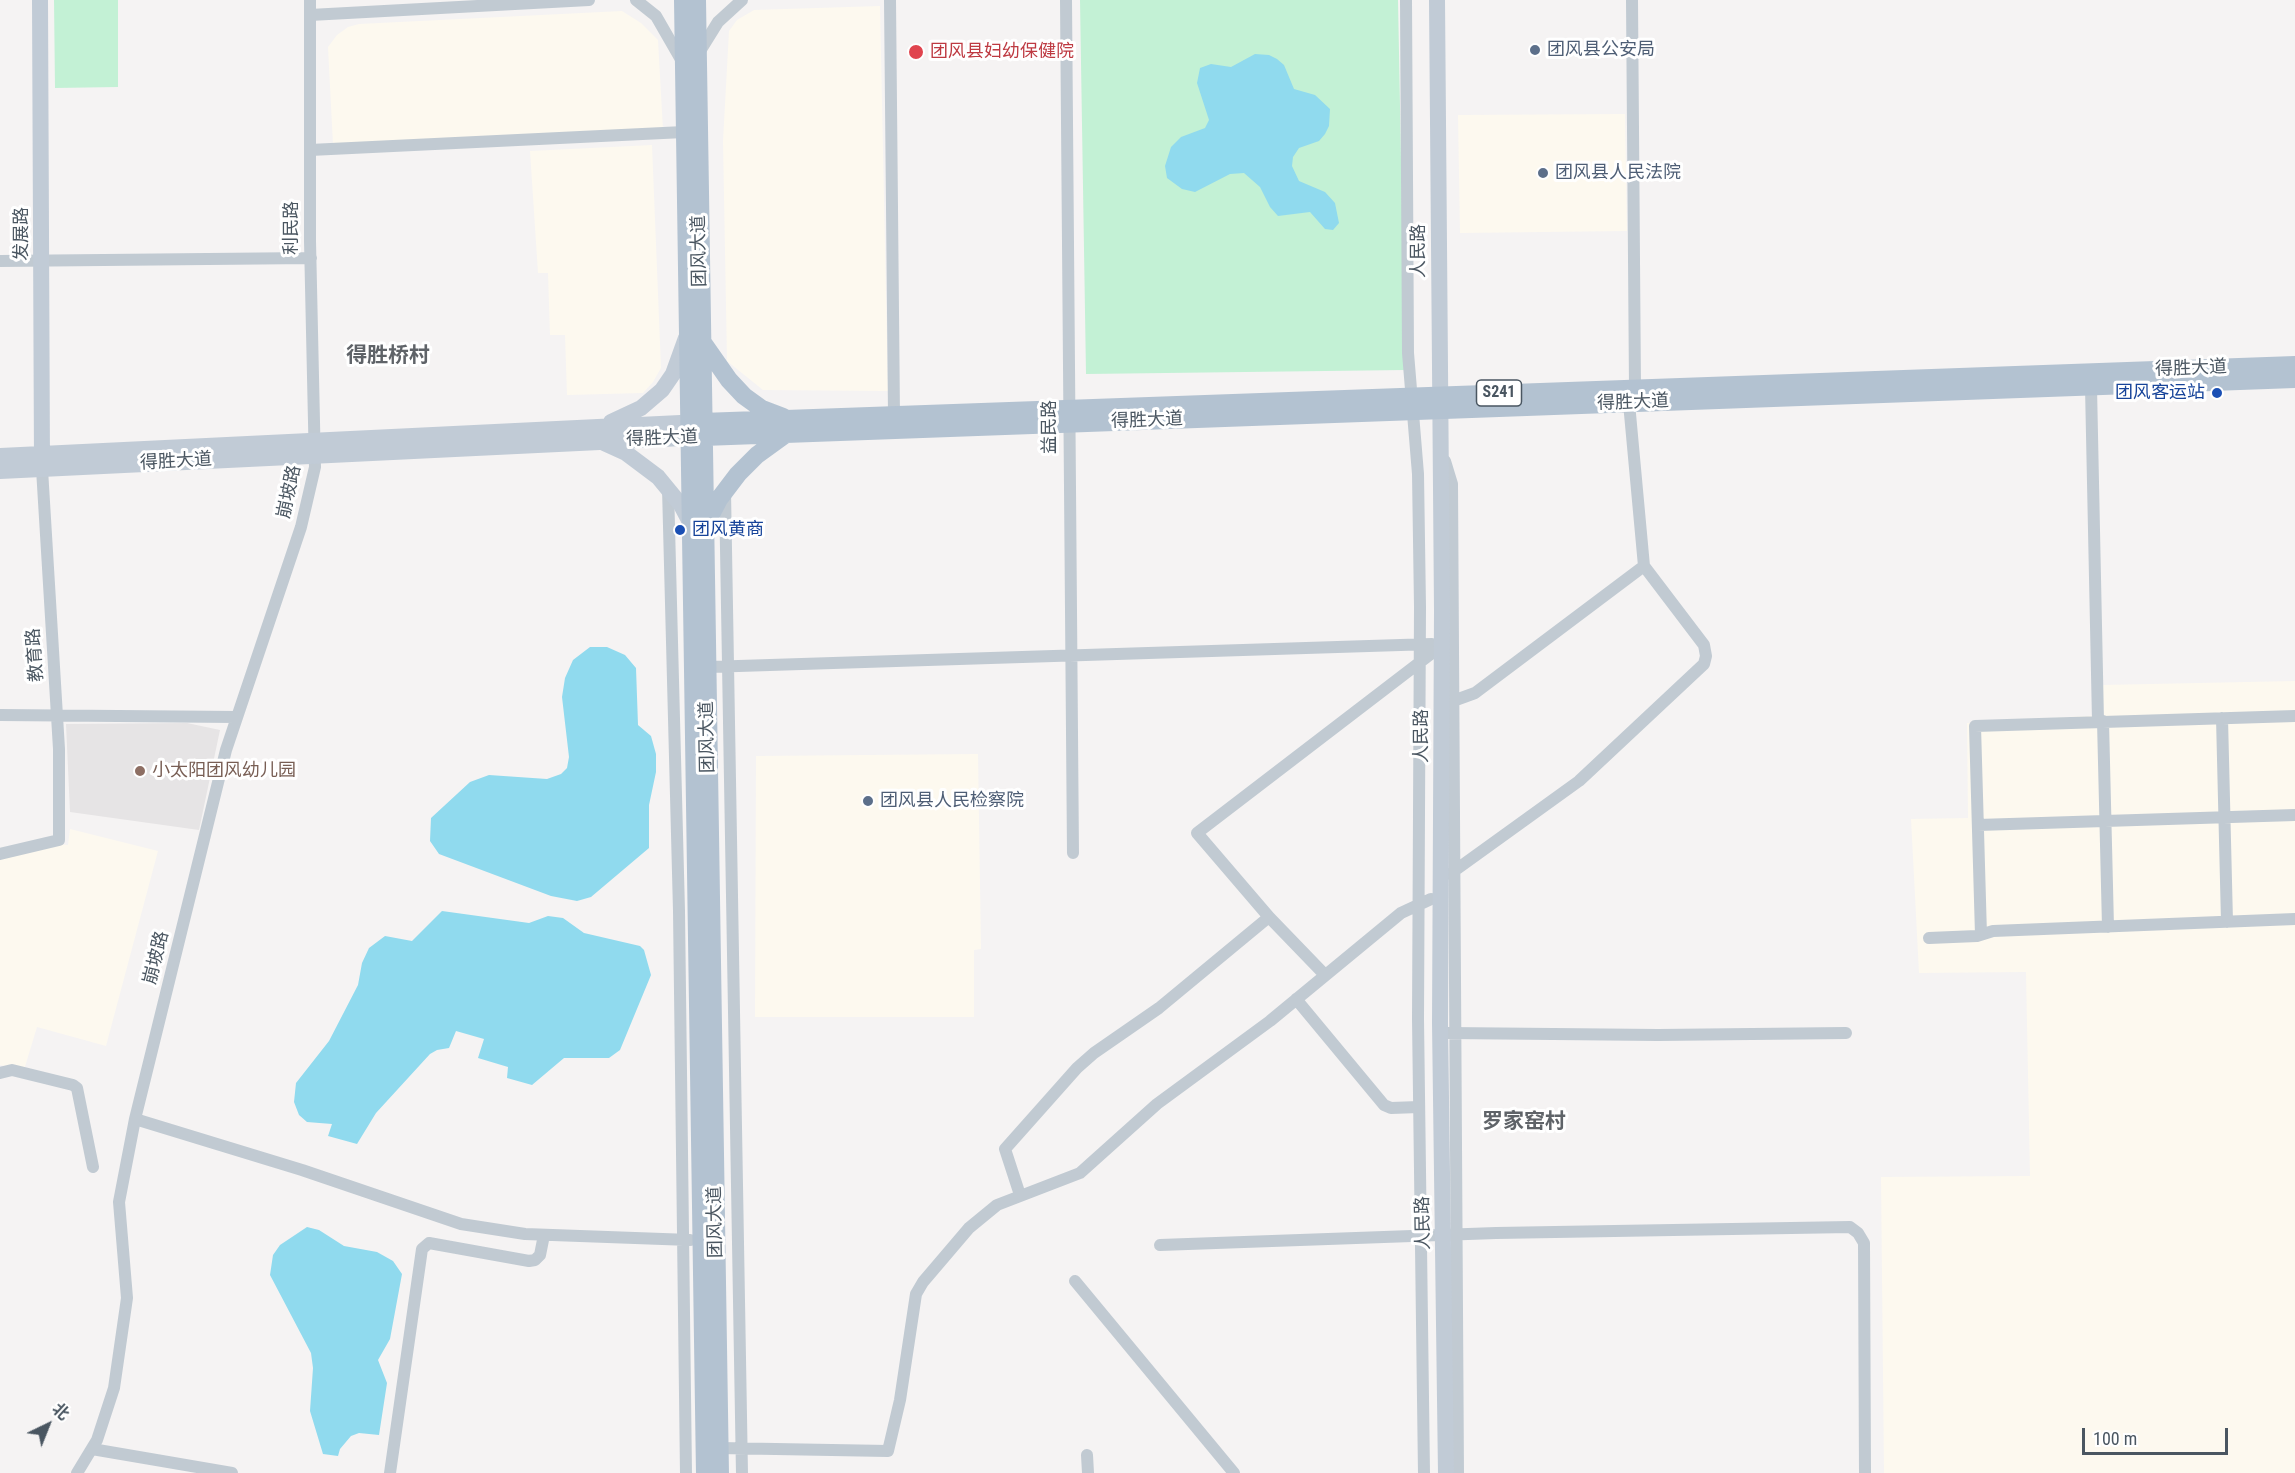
<!DOCTYPE html>
<meta charset="utf-8">
<style>
body{margin:0}
#map{position:relative;width:2295px;height:1473px;overflow:hidden;background:#f5f3f3;font-family:"Roboto Condensed","Noto Sans SC",sans-serif}
canvas{display:block}
.north{position:absolute;left:18px;top:1395px;width:60px;height:60px;-webkit-text-stroke:4px #fff;paint-order:stroke;rotate:43deg;font-size:16px;font-weight:700;line-height:24px;text-align:center;color:#4a5661}
.north::after{content:'';display:block;margin:auto;width:21px;height:27px;background:#4a5661;clip-path:polygon(50% 0,100% 100%,50% 72%,0 100%)}
.scale{position:absolute;left:2082px;top:1428px;width:146px;height:27px;box-sizing:border-box;border:3px solid #4a5661;border-top:0;padding-left:8px;font-size:18px;line-height:21px;white-space:nowrap;color:#4a5661;-webkit-text-stroke:4px #fff;paint-order:stroke}
</style>
<div id="map">
<canvas width="2295" height="1473"></canvas>
<div class="north">北</div>
<div class="scale">100 m</div>
</div>
<script>
const ctx = document.querySelector('canvas').getContext('2d');
ctx.lineJoin = 'round';
function fill(path, color) {
  ctx.fillStyle = color;
  ctx.fill(path, 'evenodd');
}
function poly(rows) {
  const path = new Path2D();
  for (const r of rows) {
    path.moveTo(r[0], r[1]);
    for (let i = 2; i < r.length; i += 2) path.lineTo(r[i], r[i + 1]);
  }
  return path;
}
function strokePath(path, color, width, dash) {
  ctx.strokeStyle = color;
  ctx.lineWidth = width;
  ctx.lineCap = dash ? 'butt' : 'round';
  ctx.setLineDash(dash || []);
  ctx.stroke(path);
}
function drawText(font, color, halo, rows, align = 'center') {
  ctx.font = font + ' "Roboto Condensed","Noto Sans SC",sans-serif';
  ctx.lineWidth = 6;
  ctx.setLineDash([]);
  ctx.textBaseline = 'middle';
  ctx.strokeStyle = halo;
  ctx.fillStyle = color;
  for (const [text, x, y, turn = 0] of rows) {
    ctx.save();
    ctx.translate(x, y);
    ctx.rotate((+turn || 0) * Math.PI / 180);
    ctx.textAlign = isNaN(turn) ? turn : align;
    if (halo) ctx.strokeText(text, 0, 0);
    ctx.fillText(text, 0, 0);
    ctx.restore();
  }
}
const commercial = poly([
 [880,6,888,391,763,390,727,361,723,141,729,31,737,20,754,10],
 [622,11,641,23,658,40,663,130,333,145,328,47,337,35,348,27,359,24],
 [1625,114,1627,231,1460,233,1458,115],
 [652,145,661,368,653,382,643,393,567,395,565,335,550,335,548,273,538,273,530,151],
 [2295,681,2295,1473,1884,1473,1881,1177,2030,1176,2026,972,1919,973,1911,819,1968,818,1967,723,2103,715,2102,685],
 [978,754,981,949,974,950,974,1017,755,1017,756,756],
 [70,829,158,851,106,1046,37,1027,24,1070,0,1065,0,859,56,844,68,845]
]);
const education = poly([
 [187,723,220,730,199,830,70,812,66,724]
]);
const green = poly([
 [54,0,118,0,118,87,55,88],
 [1080,0,1398,0,1405,370,1086,374]
]);
const water = poly([
 [1255,54,1269,55,1277,59,1284,65,1294,89,1315,95,1330,109,1329,126,1325,134,1319,141,1299,148,1293,157,1292,166,1299,181,1325,192,1335,203,1339,223,1333,230,1325,229,1310,212,1278,216,1270,207,1260,187,1244,173,1230,174,1195,192,1182,189,1167,178,1165,166,1171,147,1181,137,1205,128,1209,120,1197,83,1200,68,1211,64,1231,67],
 [590,647,607,647,625,655,636,668,638,725,651,736,656,754,656,772,649,805,649,848,591,897,577,901,551,896,439,854,430,841,431,818,470,782,489,775,547,779,561,774,567,768,569,757,562,697,565,678,573,660],
 [442,911,529,923,548,916,563,918,584,933,640,946,644,950,651,975,620,1050,609,1058,564,1058,532,1085,507,1078,508,1067,478,1058,484,1039,456,1031,449,1048,437,1050,430,1054,376,1113,357,1144,328,1136,332,1124,307,1122,299,1115,294,1102,296,1083,329,1041,358,985,362,963,369,948,385,936,412,941],
 [307,1227,319,1230,344,1246,377,1252,393,1261,402,1274,390,1339,378,1360,387,1383,379,1435,359,1433,351,1436,340,1449,338,1456,323,1454,310,1411,313,1368,311,1353,270,1275,273,1255,280,1245]
]);
const street = poly([
 [636,0,656,16,683,63],
 [890,0,894,415],
 [1066,0,1073,853],
 [1406,0,1408,353,1418,474,1420,607,1418,1019,1424,1473],
 [1632,0,1635,388],
 [310,15,589,0],
 [700,51,718,22,742,0],
 [310,150,684,132],
 [0,261,311,258],
 [2091,387,2098,721],
 [1445,461,1452,484,1458,1473],
 [668,488,679,911,686,1473],
 [725,491,742,1473],
 [707,667,1432,644],
 [1453,701,1475,693,1644,566,1629,403],
 [0,715,236,717],
 [2222,718,2227,922],
 [2103,721,2108,927],
 [1978,825,2295,815],
 [0,854,59,840,59,749,42,469],
 [1450,874,1579,781,1704,664,1706,656,1704,645,1644,566],
 [1981,935,1975,726,2295,716],
 [1929,938,1977,936,1993,931,2295,919],
 [1325,975,1269,917,1197,833,1432,653],
 [1296,999,1384,1105,1391,1108,1419,1107],
 [1448,1033,1658,1035,1846,1033],
 [0,1073,12,1070,73,1085,77,1088,93,1167],
 [135,1119,302,1170,461,1224,525,1234,690,1240],
 [1020,1195,1005,1149,1077,1068,1094,1053,1159,1008,1269,917],
 [1160,1245,1496,1233,1850,1227,1858,1233,1864,1243,1865,1473],
 [1075,1281,1234,1473],
 [719,1448,888,1451,900,1400,916,1294,923,1282,969,1228,997,1205,1080,1173,1157,1104,1270,1021,1401,913,1431,899],
 [92,1449,232,1473],
 [1087,1455,1088,1473],
 [77,1473,97,1440,114,1388,127,1298,119,1202,135,1119,226,750,301,527,315,467,310,241,310,0],
 [390,1473,422,1249,429,1243,529,1261,535,1260,540,1255,544,1235]
]);
const secondary = poly([
 [40,0,42,464],
 [1437,0,1442,611,1440,1023,1446,1473],
 [611,422,641,408,662,390,673,374,686,338],
 [604,443,626,453,658,477,681,505,690,522],
 [0,456,701,422],
 [0,471,703,437]
]);
const primary = poly([
 [683,0,705,1473],
 [697,0,720,1473],
 [701,340,729,380,744,396,762,409,783,417],
 [702,422,2295,365],
 [703,437,2295,379],
 [706,524,719,499,738,474,757,455,786,434]
]);
const markers = [
 [1535,50,6,"#5c6f8a"],
 [916,52,8,"#e0444e"],
 [1543,173,6,"#5c6f8a"],
 [2217,393,6,"#1a4fb4"],
 [680,530,6,"#1a4fb4"],
 [140,771,6,"#8d6e63"],
 [868,801,6,"#5c6f8a"]
];
const shields = [
 [1499,393,45]
];
const shieldNames = [
 ["S241",1499,393]
];
const serviceNames = [
 ["团风县公安局",1547,50],
 ["团风县人民法院",1555,173],
 ["团风县人民检察院",880,801]
];
const healthNames = [
 ["团风县妇幼保健院",930,52]
];
const streetNames = [
 ["利民路",292,228,-90],
 ["发展路",22,234,-90],
 ["团风大道",700,251,-91],
 ["人民路",1419,251,-90],
 ["得胜大道",2191,369,-2],
 ["得胜大道",1633,403,-2],
 ["得胜大道",1147,421,-2],
 ["益民路",1050,427,-90],
 ["得胜大道",662,439,-2],
 ["得胜大道",176,462,-3],
 ["崩坡路",290,492,-78],
 ["教育路",36,655,-94],
 ["人民路",1422,736,-90],
 ["团风大道",708,737,-91],
 ["崩坡路",157,958,-76],
 ["团风大道",716,1222,-91],
 ["人民路",1424,1223,-91]
];
const transitNames = [
 ["团风客运站",2205,393],
 ["团风黄商",692,530,"left"]
];
const educationNames = [
 ["小太阳团风幼儿园",152,771]
];
const quarterNames = [
 ["得胜桥村",388,357],
 ["罗家窑村",1524,1123]
];
fill(commercial, '#fdf9ef');
fill(education, '#e6e4e5');
fill(green, '#c3f1d5');
fill(water, '#90daee');
strokePath(street, '#c1cad2', 12);
strokePath(secondary, '#c1cbd6', 16);
strokePath(primary, '#b3c2d1', 18);
for (const [x, y, r, color] of markers) {
  const dot = new Path2D();
  dot.arc(x, y, r, 0, 2 * Math.PI);
  ctx.fillStyle = color;
  ctx.fill(dot);
  strokePath(dot, '#fff', 2);
}
for (const [x, y, w] of shields) {
  const box = new Path2D();
  box.roundRect(x - w / 2, y - 13, w, 26, 4.5);
  ctx.fillStyle = '#fff';
  ctx.fill(box);
  strokePath(box, '#4a5661', 1.5);
}
drawText('bold 16px', '#4a5661', null, shieldNames);
drawText('18px', '#4e5e75', '#fff', serviceNames, 'left');
drawText('18px', '#be3a42', '#fff', healthNames, 'left');
drawText('18px', '#4a5661', '#fff', streetNames);
drawText('18px', '#164399', '#fff', transitNames, 'right');
drawText('18px', '#785e54', '#fff', educationNames, 'left');
drawText('bold 21px', '#5f6368', '#fff', quarterNames);
</script>
